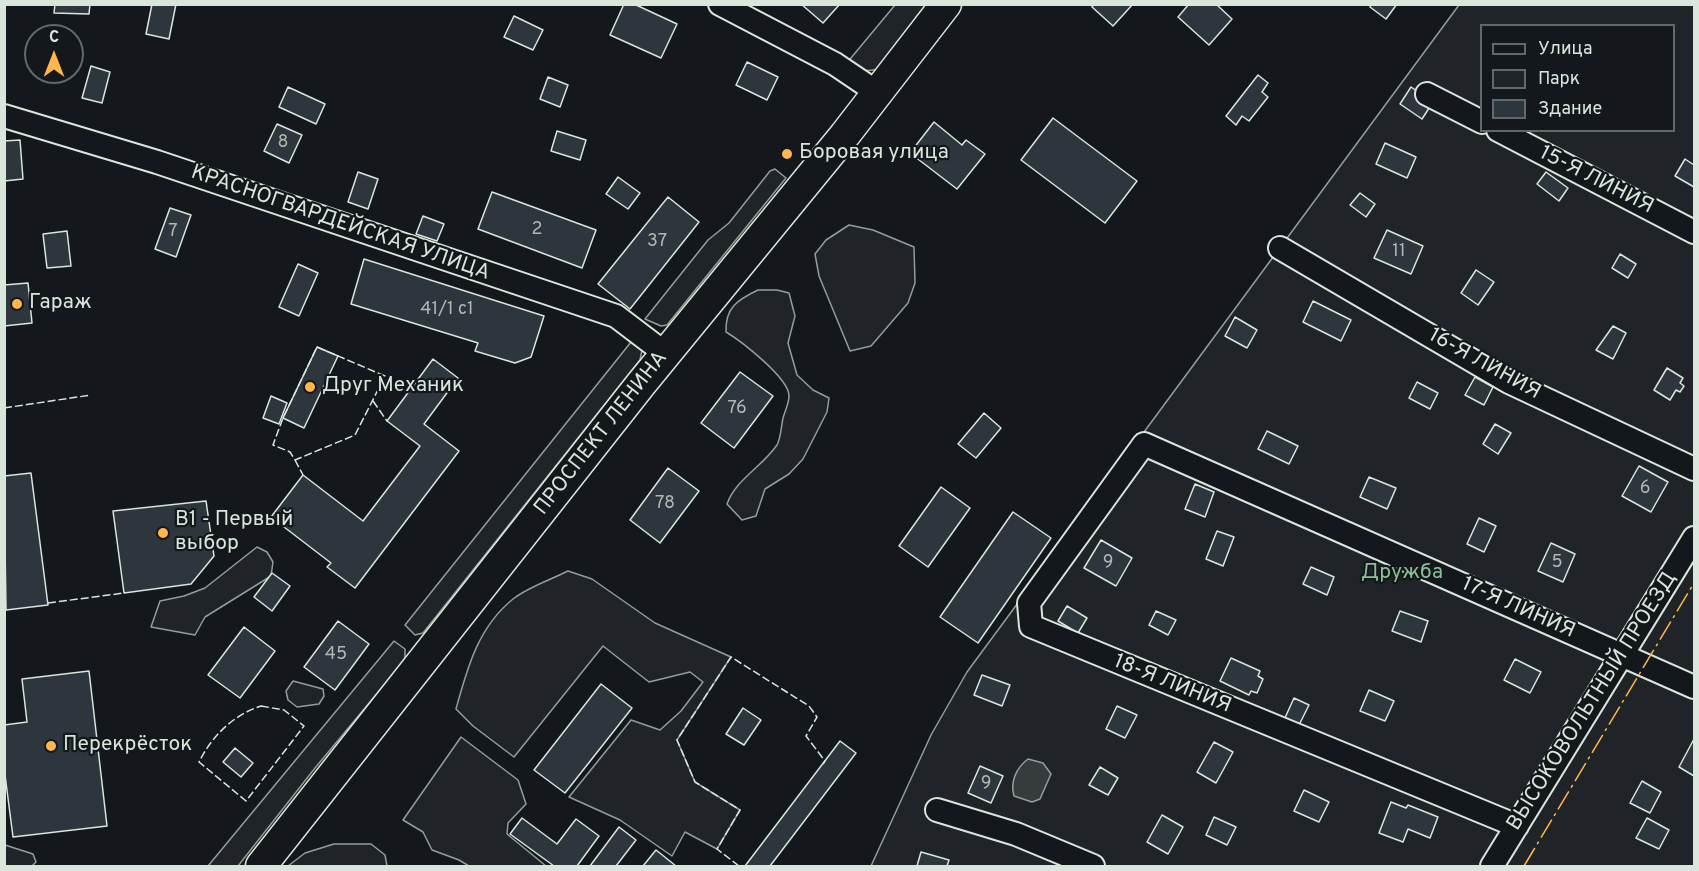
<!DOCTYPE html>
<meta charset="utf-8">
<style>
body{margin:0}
#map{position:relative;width:1699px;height:871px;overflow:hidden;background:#14181c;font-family:Overpass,sans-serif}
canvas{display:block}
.frame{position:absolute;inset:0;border:6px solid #d8e6dc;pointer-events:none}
.legend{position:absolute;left:1480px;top:24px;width:195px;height:108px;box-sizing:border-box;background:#14181c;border:2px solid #626a69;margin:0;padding:8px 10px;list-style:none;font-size:18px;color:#d8e6dc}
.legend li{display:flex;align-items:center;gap:12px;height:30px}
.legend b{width:30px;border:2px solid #626a69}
.north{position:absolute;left:24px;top:24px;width:60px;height:60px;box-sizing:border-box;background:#14181c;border:2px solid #626a69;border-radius:50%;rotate:0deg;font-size:16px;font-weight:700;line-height:24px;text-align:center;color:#d8e6dc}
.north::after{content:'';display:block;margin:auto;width:21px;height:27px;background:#ffb74d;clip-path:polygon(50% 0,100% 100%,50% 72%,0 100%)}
</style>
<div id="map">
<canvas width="1699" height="871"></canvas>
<div class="frame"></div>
<ul class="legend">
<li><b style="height:8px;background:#14181c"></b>Улица</li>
<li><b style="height:16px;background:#202428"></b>Парк</li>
<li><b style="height:16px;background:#2c363c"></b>Здание</li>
</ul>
<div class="north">С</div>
</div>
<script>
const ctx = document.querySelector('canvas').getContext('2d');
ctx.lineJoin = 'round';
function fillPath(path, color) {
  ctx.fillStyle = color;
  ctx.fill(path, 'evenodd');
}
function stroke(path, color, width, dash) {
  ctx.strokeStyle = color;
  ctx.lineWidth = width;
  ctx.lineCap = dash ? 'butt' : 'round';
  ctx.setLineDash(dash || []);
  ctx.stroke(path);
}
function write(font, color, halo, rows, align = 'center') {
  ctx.font = font + ' Overpass,sans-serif';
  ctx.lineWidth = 4.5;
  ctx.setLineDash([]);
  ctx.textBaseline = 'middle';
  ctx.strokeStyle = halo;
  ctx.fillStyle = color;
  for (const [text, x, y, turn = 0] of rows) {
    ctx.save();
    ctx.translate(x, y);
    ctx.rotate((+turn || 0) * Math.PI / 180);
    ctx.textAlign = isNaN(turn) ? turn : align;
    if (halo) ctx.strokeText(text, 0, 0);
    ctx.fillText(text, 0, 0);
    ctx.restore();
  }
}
const green = new Path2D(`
 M895,5H931L884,67C869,73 860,71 846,64Z
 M1459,5H1694V866H871L931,735L967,672ZM1482,26H1674V130H1482Z
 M775,169L786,178L667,325L661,326L645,319L708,240L729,223L770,171Z
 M849,225L873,230L914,247L915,283L908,303L871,346L850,351L819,276L815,254L826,240Z
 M758,290H777L789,293L795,316L788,343L797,375L813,390L829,398L827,412L803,459L789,474L765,489L756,516L742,520L727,504C736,479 762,467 777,445C781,438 781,427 783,418C785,411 789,403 789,396C789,378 741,341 726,332C725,308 737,300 758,290Z
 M635,337L642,350L640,360L423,633L415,635L405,625Z
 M257,547L267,552L273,562L271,576L205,617L195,635L151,627L160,601L184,596L205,588Z
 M568,571L592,579L655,623L731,657L677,740L695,782L740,810L717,849L685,832L672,856L620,820L569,797L631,720L660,730L681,711L703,682L690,672L649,682L603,646L514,757L473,726L456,709C467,669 478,627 513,599C528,587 550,580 568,571Z
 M394,641L405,649V660L315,768L238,866H208Z
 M293,681L323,689L324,696L319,704L297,707L288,700L286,691Z
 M461,737L518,780L526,804L508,823L507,834L546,866H469L459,860L432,850L423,832L403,820Z
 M334,844H371L385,855L387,866H288L305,853Z
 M5,845L33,854L36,862L32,866H5Z`);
fillPath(green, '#202428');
stroke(green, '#939e99', 1.5);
const water = new Path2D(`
 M1028,759L1043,763L1051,774L1040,799L1032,802L1014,796C1010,782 1016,768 1028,759Z`);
fillPath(water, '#363b3e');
stroke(water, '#939e99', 1.5);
const building = new Path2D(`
 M55,4H90L89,14L54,13Z
 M152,4H176L169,39L146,34Z
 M624,4H634L677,24L661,58L610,35Z
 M801,4H840L823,23Z
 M1094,4H1133L1113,26L1092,7Z
 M1189,4H1216L1232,19L1209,45L1178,17Z
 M1371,4H1397L1386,19L1370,7Z
 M514,16L543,30L533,50L504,37Z
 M747,62L778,77L767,100L736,85Z
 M91,66L110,72L102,103L82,98Z
 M1258,75L1268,83L1262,92L1268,97L1249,121L1242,116L1236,125L1226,116Z
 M548,77L568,85L560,107L540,99Z
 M288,87L325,104L316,124L279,107Z
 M1411,87L1433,102L1422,119L1400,104Z
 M1053,118L1137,181L1105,223L1021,160Z
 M934,122L962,145L966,140L985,154L957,189L910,153Z
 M277,124L302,135L289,163L264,151Z
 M557,131L586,140L580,160L551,151Z
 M20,140L23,179L4,181V141Z
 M1385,143L1416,157L1407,178L1376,164Z
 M1685,159L1694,165V187L1675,176Z
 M358,172L378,179L368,209L348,202Z
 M1546,172L1568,188L1559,201L1537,184Z
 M618,177L640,193L628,209L606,194Z
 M492,192L596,230L582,268L478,229Z
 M1360,193L1375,204L1366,217L1350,205Z
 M668,197L699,222L630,309L598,284Z
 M170,208L191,215L176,257L155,249Z
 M423,216L444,224L437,241L416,234Z
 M1387,230L1423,246L1411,274L1374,258Z
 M67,231L71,266L47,268L43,234Z
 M1620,254L1636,264L1628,278L1612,268Z
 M364,259L544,316L531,357L515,363L475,351L478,343L351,304Z
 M298,264L318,273L299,316L279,307Z
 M1476,270L1494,282L1478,305L1461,293Z
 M28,283L32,323L4,326V285Z
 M1313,301L1351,320L1341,341L1303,322Z
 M1235,317L1257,330L1247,348L1225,336Z
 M1613,326L1626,333L1613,359L1596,350Z
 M317,347L338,356L304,428L283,418Z
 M433,359L458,378L424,424L459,451L355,588L327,567L331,563L271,517L303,475L363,521L420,446L387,421Z
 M1667,368L1683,378L1680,383L1684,386L1680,392L1676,390L1670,400L1654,390Z
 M740,372L773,396L734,448L701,423Z
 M1475,377L1493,387L1484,405L1465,395Z
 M1417,382L1438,393L1430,409L1409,398Z
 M271,396L287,403L279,424L263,418Z
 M984,413L1001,428L976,458L958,444Z
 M1495,424L1511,433L1498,454L1483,444Z
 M1267,431L1298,446L1289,464L1258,449Z
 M1639,466L1668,482L1651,512L1622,496Z
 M668,468L699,491L660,543L630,520Z
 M31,473L48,605L6,610L4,476Z
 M1369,477L1396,488L1387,509L1360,497Z
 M1195,484L1214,492L1205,517L1185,509Z
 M941,487L970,508L928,567L899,546Z
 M206,501L214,556L191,584L124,593L113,511Z
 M1013,512L1051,538L978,643L940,617Z
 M1479,518L1496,526L1484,552L1467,544Z
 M1217,531L1234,537L1223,566L1206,559Z
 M1101,540L1132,558L1116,586L1084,568Z
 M1551,543L1575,554L1563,582L1538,571Z
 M1311,567L1334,577L1327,595L1303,584Z
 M272,573L290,586L272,611L254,597Z
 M1067,606L1087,618L1078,633L1058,621Z
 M1156,611L1176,620L1168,635L1149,625Z
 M1400,611L1428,621L1421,642L1392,631Z
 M338,621L369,644L335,690L304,667Z
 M244,627L275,651L240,698L208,675Z
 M1231,658L1260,671L1258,676L1263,679L1257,693L1251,691L1249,695L1220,681Z
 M1515,659L1541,672L1530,693L1504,680Z
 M89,671L107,826L13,837L4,767V725L27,722L22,679Z
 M982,675L1010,685L1002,706L974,695Z
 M601,684L632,708L565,793L534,770Z
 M1369,690L1394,701L1385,721L1360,711Z
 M1294,698L1309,705L1298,727L1284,720Z
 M1117,706L1137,715L1125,738L1106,729Z
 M743,708L761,720L744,745L726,734Z
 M1694,739V776L1679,767Z
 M840,741L856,753L770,866H745Z
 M1214,742L1233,752L1216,783L1197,772Z
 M235,748L253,763L241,777L223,762Z
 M980,766L1003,776L991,803L968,793Z
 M1100,767L1118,778L1108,795L1089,785Z
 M1642,781L1661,792L1650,813L1630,803Z
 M1304,790L1329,802L1319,822L1294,811Z
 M1391,802L1406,808L1408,805L1438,817L1430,838L1408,829L1403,842L1379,833Z
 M1162,815L1183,827L1168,854L1147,842Z
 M1214,817L1236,827L1227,845L1206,835Z
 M522,818L557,844L576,819L599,836L577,866H554L510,834Z
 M1647,818L1669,830L1659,849L1636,838Z
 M619,827L636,840L616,866H590Z
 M656,850L676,866H643Z
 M921,852L949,860L947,866H917Z`);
fillPath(building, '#2c363c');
stroke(building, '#d8e6dc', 1.5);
const minor = new Path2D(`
 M720,4L835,64L878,93
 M1427,94L1482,122
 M4,116L157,162L616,316L666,354
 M1498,130L1694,232
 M1280,248L1509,382L1694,469
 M937,810L1016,834L1093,866
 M1517,826L1031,626L1029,603L1144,444L1694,687
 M1492,866L1694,538`);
const major = new Path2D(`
 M261,866L641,384L844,136L946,4`);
stroke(minor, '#d8e6dc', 26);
stroke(major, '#d8e6dc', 33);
stroke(minor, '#14181c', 22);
stroke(major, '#14181c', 30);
stroke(new Path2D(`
 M317,347L385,376L355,435L295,460L290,452L273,445L283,418Z
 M373,401L387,421
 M4,408L91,395
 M295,460L303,475
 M48,603L124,593
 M261,706L284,710L304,726L246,801L199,762C212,736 233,715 261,706Z
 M739,866L717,849L740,810L695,782L677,740L731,657L809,706L817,717L806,736L825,761L823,764`), '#d8e6dc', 1.5, [8, 3]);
stroke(new Path2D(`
 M1524,866L1694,583`), '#ffb74d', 1.5, [21, 4.5, 3, 4.5]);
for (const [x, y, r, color] of [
 [787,154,6,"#ffb74d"],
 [17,304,6,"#ffb74d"],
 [310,387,6,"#ffb74d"],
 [163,533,6,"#ffb74d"],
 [51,746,6,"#ffb74d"]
]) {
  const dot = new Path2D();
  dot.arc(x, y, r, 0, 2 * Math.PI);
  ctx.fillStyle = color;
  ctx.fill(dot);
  stroke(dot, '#14181c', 2);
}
write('18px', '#adbab4', null, [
 ["8",283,143],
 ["2",537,230],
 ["7",173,232],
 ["37",657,242],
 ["11",1399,252],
 ["41/1 с1",447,310],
 ["76",737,409],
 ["6",1645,489],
 ["78",665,504],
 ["9",1108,563],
 ["5",1557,563],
 ["45",336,655],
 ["9",986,784]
]);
write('21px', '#d8e6dc', '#14181c', [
 ["Боровая улица",799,154],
 ["Гараж",29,304],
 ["Друг Механик",322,387],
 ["В1 - Первый",175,521],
 ["выбор",175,545],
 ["Перекрёсток",63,746]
], 'left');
write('21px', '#d8e6dc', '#14181c', [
 ["15-Я ЛИНИЯ",1596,181,27],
 ["КРАСНОГВАРДЕЙСКАЯ УЛИЦА",340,224,19],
 ["16-Я ЛИНИЯ",1484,365,29],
 ["ПРОСПЕКТ ЛЕНИНА",602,434,-52],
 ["17-Я ЛИНИЯ",1518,609,24],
 ["18-Я ЛИНИЯ",1172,685,22],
 ["ВЫСОКОВОЛЬТНЫЙ ПРОЕЗД",1593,702,-58]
]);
write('21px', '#8ac095', '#14181c', [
 ["Дружба",1402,574]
]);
</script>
